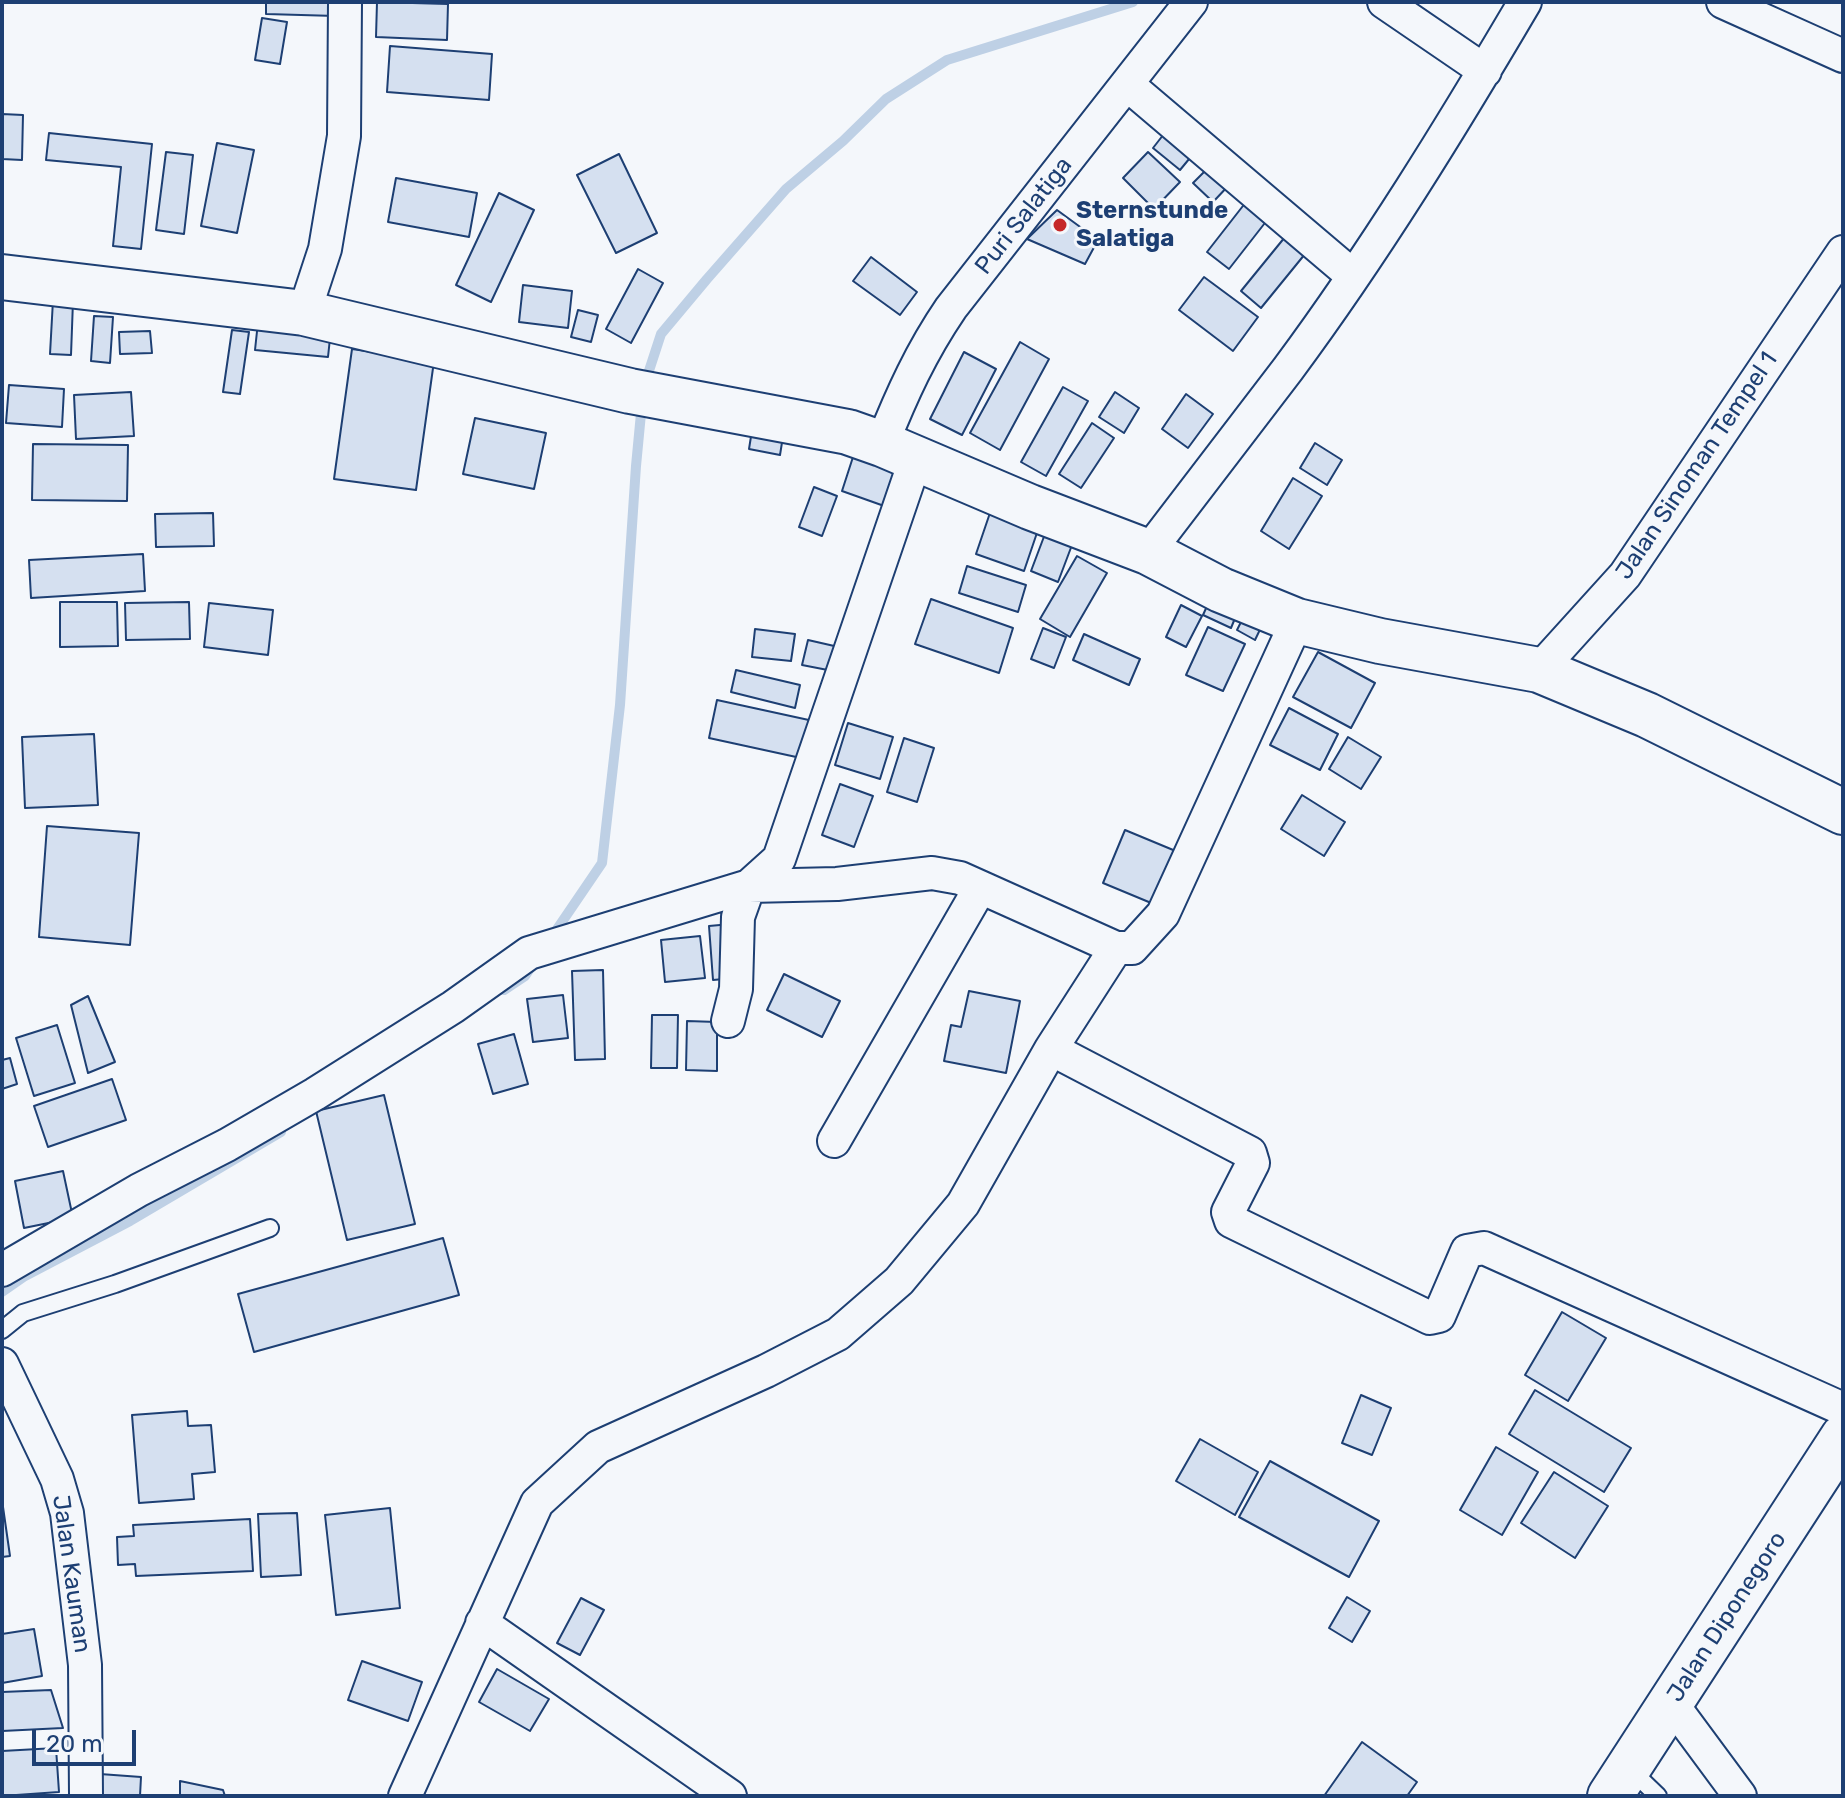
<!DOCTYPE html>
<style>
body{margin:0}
#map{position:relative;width:1845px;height:1798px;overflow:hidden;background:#f4f7fb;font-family:Rubik,sans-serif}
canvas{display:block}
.frame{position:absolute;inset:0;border:4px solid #1d3f73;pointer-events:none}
.scale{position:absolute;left:32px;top:1730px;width:104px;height:36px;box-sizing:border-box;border:4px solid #1d3f73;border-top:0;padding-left:10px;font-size:24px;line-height:28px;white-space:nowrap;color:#1d3f73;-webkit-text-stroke:6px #f4f7fb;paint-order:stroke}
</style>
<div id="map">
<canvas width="1845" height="1798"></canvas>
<div class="frame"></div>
<div class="scale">20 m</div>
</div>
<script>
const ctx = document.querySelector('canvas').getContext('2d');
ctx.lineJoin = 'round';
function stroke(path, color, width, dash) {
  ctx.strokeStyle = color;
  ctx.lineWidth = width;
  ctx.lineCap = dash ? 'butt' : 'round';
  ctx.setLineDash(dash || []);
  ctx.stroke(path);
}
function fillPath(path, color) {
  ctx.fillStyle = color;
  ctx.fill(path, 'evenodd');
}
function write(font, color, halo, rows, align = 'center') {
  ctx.font = font + ' Rubik,sans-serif';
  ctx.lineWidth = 6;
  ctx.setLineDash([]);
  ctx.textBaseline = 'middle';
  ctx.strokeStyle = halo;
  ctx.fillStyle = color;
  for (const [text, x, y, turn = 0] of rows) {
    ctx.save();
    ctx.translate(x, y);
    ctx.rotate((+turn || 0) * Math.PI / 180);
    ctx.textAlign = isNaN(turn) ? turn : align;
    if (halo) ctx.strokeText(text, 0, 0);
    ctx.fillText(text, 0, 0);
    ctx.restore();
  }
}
stroke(new Path2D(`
 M645,383L661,334L707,279L786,189L843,141L886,99L947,60L1133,2
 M551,938L602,863L620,705L636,466L642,403
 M504,990L525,976L533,964
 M2,1292L25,1276L130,1221L281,1132`), '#bed0e5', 10);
const building = new Path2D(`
 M266,2H337L336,16L266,14Z
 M377,2L448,4L447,40L376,37Z
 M262,18L287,22L280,64L255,60Z
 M390,46L492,54L489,100L387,92Z
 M2,114L23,115L22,160L2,159Z
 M1167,130L1194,153L1180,170L1153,148Z
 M49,133L152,144L141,249L113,246L121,167L46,160Z
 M217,143L254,150L237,233L201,226Z
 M166,152L193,155L184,234L156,230Z
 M1148,152L1180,182L1154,209L1123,178Z
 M619,154L657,233L616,253L577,175Z
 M1211,165L1230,184L1213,202L1193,183Z
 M396,178L477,193L469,237L388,222Z
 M499,193L534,210L491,302L456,285Z
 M1246,202L1268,219L1229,269L1207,252Z
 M1057,210L1098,240L1085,264L1027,239Z
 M1285,237L1305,254L1261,308L1241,291Z
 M871,257L917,292L900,315L853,281Z
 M638,269L663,283L631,343L606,329Z
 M1204,277L1258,317L1233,351L1179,310Z
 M523,285L572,291L568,328L519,322Z
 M53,300L73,301L71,355L50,354Z
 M578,310L598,315L591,342L571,337Z
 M94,316L113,317L110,363L91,361Z
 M258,322L331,329L328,357L255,350Z
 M232,330L249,332L240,394L223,392Z
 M150,331L152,353L120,354L119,332Z
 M1020,342L1049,359L1000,450L970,433Z
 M352,349L434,361L416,490L334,479Z
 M964,352L996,369L962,435L930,419Z
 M9,385L64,389L62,427L6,423Z
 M1063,387L1088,401L1046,476L1021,462Z
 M131,392L134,436L76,439L74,395Z
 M1115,392L1139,408L1124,433L1099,417Z
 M1186,394L1213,414L1188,448L1162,429Z
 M475,418L546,433L534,489L463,474Z
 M1092,423L1114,438L1081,488L1059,474Z
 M753,424L784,430L780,455L749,449Z
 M1315,443L1342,460L1327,485L1300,468Z
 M33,444L128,445L127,501L32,500Z
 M853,457L900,473L887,507L842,491Z
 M1293,478L1322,496L1289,549L1261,531Z
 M814,487L837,496L822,536L799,527Z
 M992,507L1040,524L1024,571L976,554Z
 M213,513L214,546L156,547L155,514Z
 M1048,526L1075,537L1058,582L1031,571Z
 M143,554L145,591L31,598L29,560Z
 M1077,556L1107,573L1070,637L1040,619Z
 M967,566L1026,585L1018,612L959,593Z
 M1212,595L1240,606L1231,628L1203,615Z
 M931,599L1013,628L999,673L915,644Z
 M60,602H117L118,646L60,647Z
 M189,602L190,639L126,640L125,603Z
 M209,603L273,610L268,655L204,647Z
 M1181,605L1202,616L1186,647L1166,637Z
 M1248,608L1266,617L1255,640L1237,630Z
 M1208,627L1245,644L1223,691L1186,675Z
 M1043,628L1066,637L1054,668L1031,659Z
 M755,629L795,634L791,661L752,657Z
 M1084,634L1140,659L1129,685L1073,660Z
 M808,640L843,648L838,672L802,665Z
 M1318,652L1375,683L1351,728L1293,697Z
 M736,670L800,685L795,708L731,692Z
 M717,700L818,722L810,760L709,738Z
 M1289,708L1338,734L1320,770L1270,745Z
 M848,723L893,737L880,779L835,765Z
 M94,734L98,805L25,808L22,737Z
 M1348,737L1381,757L1361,789L1329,769Z
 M904,738L934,748L917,802L887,792Z
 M840,784L873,796L854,847L822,835Z
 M1302,795L1345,822L1324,856L1281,829Z
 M47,826L139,833L130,945L39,937Z
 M1125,830L1178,852L1156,905L1103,883Z
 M731,924L735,978L713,980L709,926Z
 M700,936L705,978L665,982L661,940Z
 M603,970L605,1059L575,1060L572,971Z
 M784,974L840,1001L822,1037L767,1010Z
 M969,991L1020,1001L1006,1073L944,1061L951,1025L961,1027Z
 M563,995L568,1038L533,1042L527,999Z
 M88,996L115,1062L88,1073L71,1005Z
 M652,1015H678L677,1068H651Z
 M687,1021L717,1022V1071L686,1070Z
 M57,1025L75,1083L34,1096L16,1038Z
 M514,1034L528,1084L493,1094L478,1044Z
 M10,1058L17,1084L2,1089V1060Z
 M112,1079L126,1120L48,1147L34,1106Z
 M384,1095L415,1224L347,1240L316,1111Z
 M63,1171L73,1218L24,1228L15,1181Z
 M443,1238L459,1295L254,1352L238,1294Z
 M1562,1312L1606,1338L1568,1401L1525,1375Z
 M1535,1390L1631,1448L1604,1492L1509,1434Z
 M1361,1395L1391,1408L1372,1455L1342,1443Z
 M187,1411L188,1426L211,1425L215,1472L192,1474L194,1499L139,1503L132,1415Z
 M1200,1439L1258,1472L1235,1515L1176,1481Z
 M1496,1447L1538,1472L1502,1535L1460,1510Z
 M1270,1461L1379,1521L1349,1577L1239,1517Z
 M1554,1472L1608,1506L1575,1558L1521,1523Z
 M2,1500L10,1556L2,1557Z
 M390,1508L400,1608L336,1615L325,1515Z
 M297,1513L301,1575L261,1577L258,1514Z
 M250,1519L253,1571L136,1576L135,1564L118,1565L117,1537L134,1536L133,1525Z
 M1347,1597L1370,1611L1352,1642L1329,1628Z
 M581,1598L604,1610L580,1655L557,1643Z
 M34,1629L42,1676L2,1683V1634Z
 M362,1661L422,1682L408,1721L348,1700Z
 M497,1669L549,1699L530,1731L479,1702Z
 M51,1690L63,1728L2,1731V1692Z
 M1362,1742L1417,1782L1407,1796H1324Z
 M56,1748L59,1792L2,1796V1751Z
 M100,1774L141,1777L140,1796H99Z
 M180,1781L223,1790L225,1796H180Z`);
fillPath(building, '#d5e0f0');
stroke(building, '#1d3f73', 2);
const lane = new Path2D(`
 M2,1330L23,1313L115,1284L270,1228
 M1630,1769L1658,1796`);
const street = new Path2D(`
 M1384,2L1485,71
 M1723,2L1843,56
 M1128,85L1353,276
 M304,313L325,249L344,136L345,2
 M882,444C902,394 921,352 951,308L1191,2
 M1148,552C1195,491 1242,430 1288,369C1374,253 1452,126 1525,2
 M1539,670L1625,575L1843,252
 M728,1021L736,989L738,917L749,886L779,859L916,458
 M1051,1049L1250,1153L1253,1163L1228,1212L1231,1221L1430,1318L1439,1316L1467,1251L1484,1248L1843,1409
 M834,1141L980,888
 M2,1270L139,1190L227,1145L315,1094L453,1007L529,953L749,886L837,884L932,873L960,878L1116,948H1132L1163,914L1297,621
 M2,1364L57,1479L67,1513L85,1665L86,1796
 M482,1623L730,1796
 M1672,1704L1740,1796
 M405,1796L537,1503L598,1447L766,1371L838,1334L899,1281L963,1204L1051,1049L1116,948`);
const secondary = new Path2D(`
 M2,277L304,313L630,391L848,432L882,444L1030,507L1148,552L1221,590L1297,621L1380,641L1539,670L1647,715L1843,812`);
const primary = new Path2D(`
 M1610,1796L1843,1437`);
stroke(lane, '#1d3f73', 20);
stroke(street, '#1d3f73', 36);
stroke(secondary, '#1d3f73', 48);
stroke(primary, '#1d3f73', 48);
stroke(lane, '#f4f7fb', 16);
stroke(street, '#f4f7fb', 32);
stroke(secondary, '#f4f7fb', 44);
stroke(primary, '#f4f7fb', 44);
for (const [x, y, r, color] of [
 [1060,225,8,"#c62828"]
]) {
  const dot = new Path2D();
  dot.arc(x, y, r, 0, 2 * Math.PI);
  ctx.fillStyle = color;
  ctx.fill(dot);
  stroke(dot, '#f4f7fb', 3);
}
write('bold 24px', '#1d3f73', '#f4f7fb', [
 ["Sternstunde",1076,211],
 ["Salatiga",1076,239]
], 'left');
write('24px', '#1d3f73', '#f4f7fb', [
 ["Puri Salatiga",1024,216,-52],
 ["Jalan Sinoman Tempel 1",1697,466,-56],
 ["Jalan Kauman",71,1574,82],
 ["Jalan Diponegoro",1727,1617,-57]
]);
</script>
